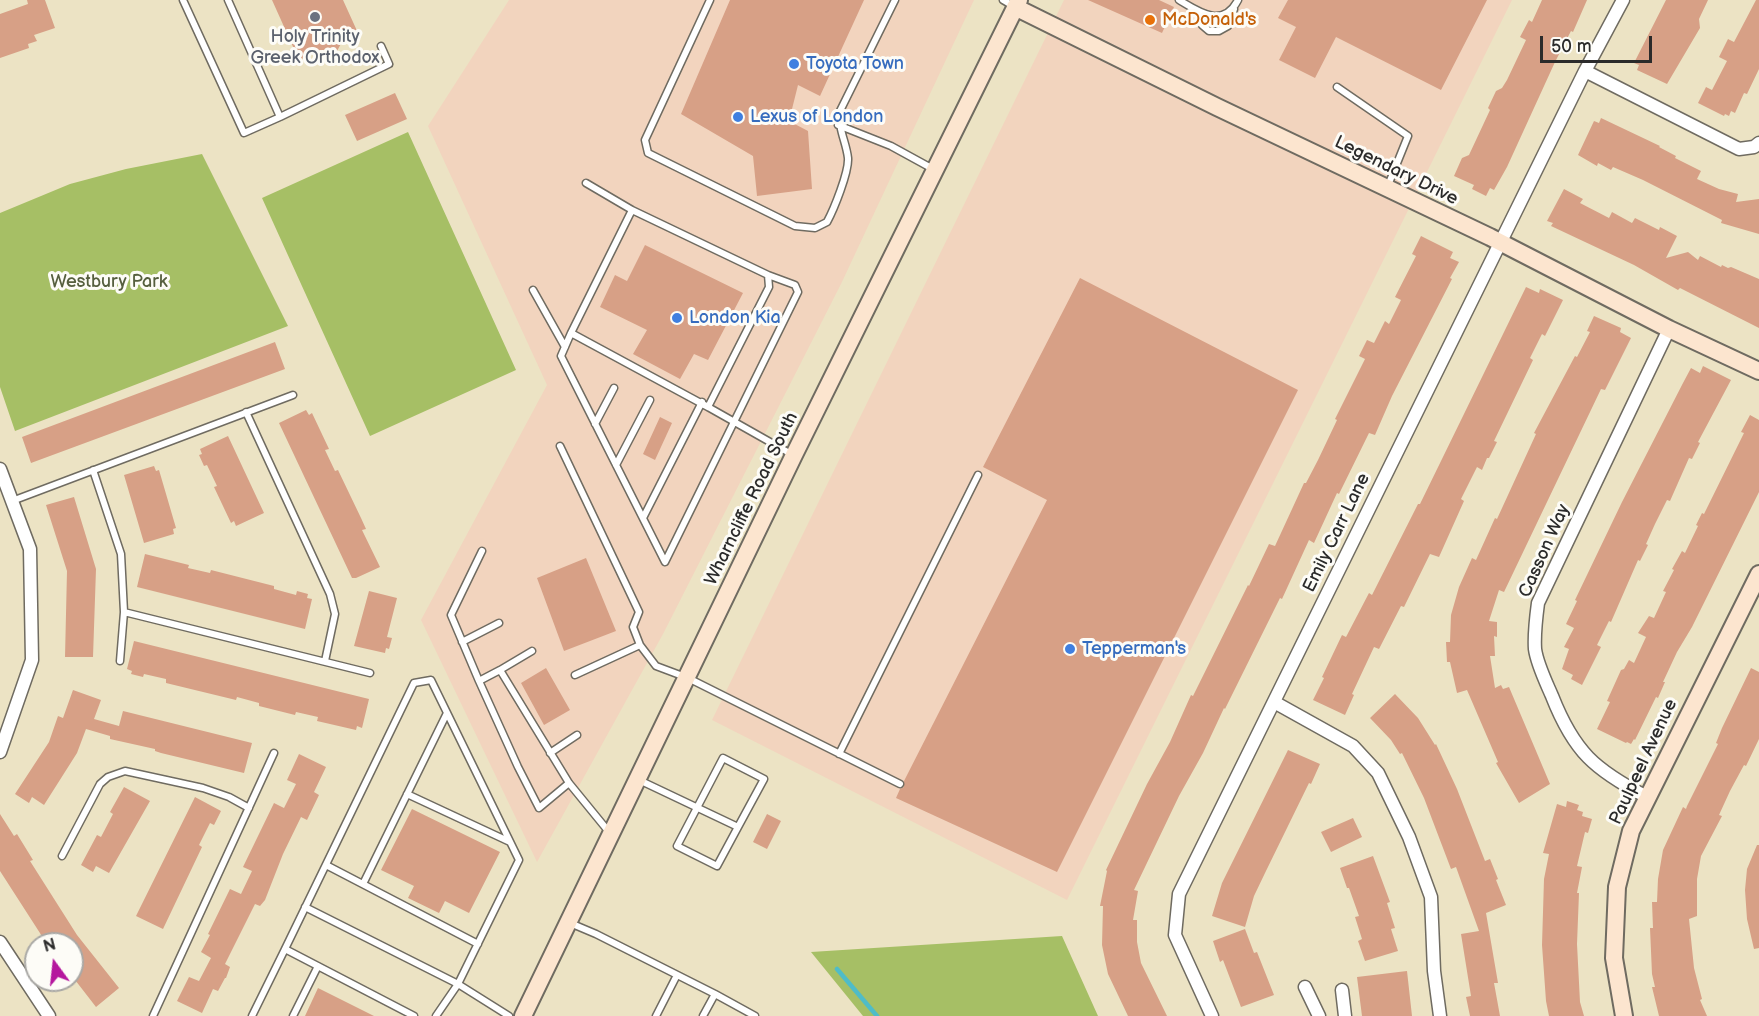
<!DOCTYPE html>
<style>
body{margin:0}
#map{position:relative;width:1759px;height:1016px;overflow:hidden;background:#ece3c4;font-family:"Balsamiq Sans",sans-serif}
canvas{display:block}
.north{position:absolute;left:24px;top:932px;width:60px;height:60px;box-sizing:border-box;background:#fdfcf7;border:2px solid #a9a8a5;border-radius:50%;rotate:345deg;font-size:16px;font-weight:700;line-height:24px;text-align:center;color:#2b2b2b}
.north::after{content:'';display:block;margin:auto;width:21px;height:27px;background:#b5179e;clip-path:polygon(50% 0,100% 100%,50% 72%,0 100%)}
.scale{position:absolute;left:1540px;top:36px;width:112px;height:27px;box-sizing:border-box;border:3px solid #2b2b2b;border-top:0;padding-left:8px;font-size:18px;line-height:21px;white-space:nowrap;color:#2b2b2b;-webkit-text-stroke:4px #fdfcf7;paint-order:stroke}
</style>
<div id="map">
<canvas width="1759" height="1016"></canvas>
<div class="north">N</div>
<div class="scale">50 m</div>
</div>
<script>
const ctx = document.querySelector('canvas').getContext('2d');
ctx.lineJoin = 'round';
function fillPath(path, color) {
  ctx.fillStyle = color;
  ctx.fill(path, 'evenodd');
}
function stroke(path, color, width, dash) {
  ctx.strokeStyle = color;
  ctx.lineWidth = width;
  ctx.lineCap = dash ? 'butt' : 'round';
  ctx.setLineDash(dash || []);
  ctx.stroke(path);
}
function write(font, color, halo, rows, align = 'center') {
  ctx.font = font + ' "Balsamiq Sans",sans-serif';
  ctx.lineWidth = 6;
  ctx.setLineDash([]);
  ctx.textBaseline = 'middle';
  ctx.strokeStyle = halo;
  ctx.fillStyle = color;
  for (const [text, x, y, turn = 0] of rows) {
    ctx.save();
    ctx.translate(x, y);
    ctx.rotate((+turn || 0) * Math.PI / 180);
    ctx.textAlign = isNaN(turn) ? turn : align;
    if (halo) ctx.strokeText(text, 0, 0);
    ctx.fillText(text, 0, 0);
    ctx.restore();
  }
}
fillPath(new Path2D(`
 M509,0H974L841,284L663,634L537,862L421,620L547,385L428,126Z
 M1064,0H1512L1067,900L712,720Z`), '#f2d4be');
fillPath(new Path2D(`
 M408,132L516,370L370,436L262,198Z
 M202,154L288,326L15,431L0,387V213L70,184L126,169Z
 M1062,936L1098,1016H863L811,952Z`), '#a6bf65');
stroke(new Path2D(`
 M837,969L877,1016`), '#4fbcc7', 4.5);
fillPath(new Path2D(`
 M27,0H45L55,28L34,35L37,41L28,44L29,48L0,58V14L28,4Z
 M272,0H343L358,33L343,40L337,51L324,54L320,51L299,60Z
 M730,0H864L820,96L798,85L789,121L808,131L812,189L757,196L753,156L681,114Z
 M1088,0H1159L1174,7L1162,33Z
 M1288,0H1487L1441,90L1336,37L1315,78L1279,60L1296,27L1278,18Z
 M1542,0H1587L1573,32L1571,31L1555,62L1507,167L1494,190L1490,188L1486,196L1472,189L1474,185L1454,176L1462,158L1469,155L1490,110L1488,108L1496,91L1502,88L1507,80L1526,40L1520,37L1529,20L1532,22Z
 M1666,0H1708L1699,19L1700,28L1667,84L1637,70L1639,65L1634,63Z
 M1756,0H1759V69L1747,94L1744,93L1735,113L1731,111L1729,116L1725,114L1724,116L1698,103L1706,87L1712,90L1727,61L1719,57L1728,39L1734,42Z
 M395,93L407,119L357,141L345,115Z
 M1601,118L1660,146L1659,147L1676,156L1675,158L1701,171L1697,179L1719,189L1738,194L1736,202L1759,199V234L1721,223L1722,220L1643,180L1613,167L1611,170L1598,163L1597,166L1578,155L1594,121L1599,123Z
 M1564,189L1583,199L1580,203L1609,218L1612,212L1632,223L1635,218L1659,230L1660,227L1677,236L1666,258L1688,252L1698,260L1700,256L1721,267L1722,265L1728,268L1731,267L1759,279V328L1680,288L1678,290L1634,265L1551,226L1553,223L1547,221Z
 M1421,236L1453,252L1450,258L1459,262L1450,278L1452,279L1392,396L1375,435L1369,433L1339,494L1337,493L1314,543L1309,540L1282,599L1280,598L1225,709L1224,708L1203,753L1179,796L1134,890L1138,891L1133,920H1137V942L1141,963L1167,1016H1128L1108,974L1102,945L1103,906H1100L1107,871L1106,870L1147,784L1170,742L1191,695L1193,696L1248,585L1249,586L1269,544L1275,546L1304,483H1306L1318,460L1337,420L1335,419L1365,359L1359,356L1367,340L1374,343L1385,321L1389,324L1401,300L1395,297L1416,256L1412,254Z
 M645,245L743,293L708,360L694,354L680,379L633,354L647,330L600,307L615,275L627,281Z
 M1080,278L1298,390L1057,872L896,798L900,789L904,787V781L1047,500L983,467Z
 M1526,287L1539,293L1540,289L1563,300L1545,336L1542,334L1530,358L1533,360L1494,441L1497,442L1489,458H1487L1482,470L1477,467L1461,499L1464,501L1439,557L1430,554L1404,607L1401,606L1379,649L1374,647L1352,694L1354,695L1345,715L1313,700L1324,678L1322,677L1342,635L1346,637L1369,593L1372,595L1418,504H1420Z
 M1594,316L1621,328L1620,332L1631,338L1605,390L1601,389L1504,592L1499,590L1489,621L1497,622V637L1494,636L1495,656H1490L1495,688L1501,685L1503,689L1509,687L1550,784L1519,803L1496,763L1498,762L1467,690L1457,693L1450,662H1447L1446,642H1450L1451,615L1459,587L1472,558L1476,560L1495,518L1497,519L1536,434L1534,433L1575,356L1577,357L1590,332L1587,331Z
 M275,342L285,369L31,463L22,437Z
 M1703,366L1731,380L1698,442L1700,443L1692,459L1689,458L1670,501L1667,500L1655,524L1646,544L1648,545L1640,561L1638,560L1611,622L1609,621L1597,645L1601,647L1582,685L1571,679L1573,675L1562,669L1569,649L1564,647L1574,628L1566,624L1577,601L1575,600L1622,502L1683,383L1691,368L1700,373Z
 M306,410L309,415L312,413L329,449L325,450L335,471L338,470L361,518L366,529L362,530L380,567L356,578H352L279,423Z
 M1750,415L1759,420V492L1692,627L1677,652L1663,682H1665L1658,698L1656,697L1635,740L1634,739L1631,744L1627,742L1626,743L1597,729L1610,702L1607,701L1621,670L1624,669L1629,660L1634,663L1646,637L1638,633L1649,616L1654,618L1666,592L1663,591L1674,570L1672,569L1682,551L1685,553L1698,526L1696,525L1702,513L1704,514L1744,433L1741,432Z
 M660,417L672,423L655,460L643,454Z
 M228,436L264,513L236,526L234,521L231,523L214,487L217,486L207,465L204,466L199,455L202,454L200,449Z
 M154,466L156,471L159,470L176,528L173,529L174,534L144,543L124,475Z
 M74,497L96,569L93,657H65L67,571L46,505Z
 M145,554L189,565L188,568L210,573L211,570L274,586V589L296,595L297,591L308,594L307,598L312,599L305,629L137,587Z
 M586,558L616,631L564,651L537,578Z
 M369,591L397,598L387,637L392,638L389,649L386,648L385,653L354,646Z
 M134,641L369,699L362,728L357,726L356,730L317,721L318,717L296,712L295,715L259,706V703L237,697L236,700L166,683V679L144,674L143,677L131,674L132,671L127,669Z
 M546,668L570,710L544,725L521,683Z
 M1751,668L1759,672V739L1746,766L1744,765L1730,791L1719,815L1722,816L1701,856L1697,879V916L1689,919L1694,968L1702,999L1700,1000L1707,1016H1659L1652,987H1655L1652,974L1650,928H1653L1652,902H1657L1658,879L1663,850L1683,807L1686,809L1687,806L1718,744L1716,743L1722,728Z
 M73,690L101,700L94,719L119,726L123,711L252,743L244,773L161,753L155,751V749L110,739V736L86,729L77,753L44,805L32,797L29,803L15,794L49,742L58,716L63,718Z
 M1395,694L1418,718L1435,745L1436,744L1457,789L1485,861L1490,859L1498,879L1496,880L1506,905L1486,913L1498,983H1494L1500,1016H1470L1466,997L1471,996L1461,934L1479,931L1456,867L1451,869L1424,798L1402,753L1400,754L1391,740L1370,718Z
 M1288,750L1320,764L1311,784L1309,783L1265,873L1254,896L1245,927L1212,916L1222,883Z
 M299,754L326,767L314,792L319,795L307,820L301,817L283,854L265,900L260,906L255,904L225,964L230,967L226,978H225L218,991L213,989L202,1013L177,1001L189,977L199,981L211,958L201,952L210,935L208,934L230,889L241,894L252,871L243,867L274,803L284,808L296,784L287,780Z
 M124,787L150,801L109,873L96,866L93,872L81,865L97,835L101,837L113,814L110,812Z
 M195,797L221,811L214,825L210,823L199,845L202,847L163,929L136,916Z
 M1567,801L1579,805L1577,810L1583,812L1582,816L1592,819L1588,833L1585,832L1577,866L1582,867L1577,893H1579L1577,944L1580,1002L1584,1016H1549L1546,1001L1542,945L1544,879L1549,854L1543,853L1557,804L1566,807Z
 M412,809L500,852L469,913L445,901L439,913L408,898L414,886L381,870Z
 M0,814L14,836L17,834L33,860L30,861L77,935L119,988L96,1007L72,976V944H47L0,871Z
 M767,814L781,821L767,849L753,842Z
 M1353,818L1362,837L1331,852L1321,832Z
 M1757,845H1759V948L1754,949L1747,919L1745,890L1747,869Z
 M1373,856L1390,902L1387,903L1395,928L1391,929L1398,951L1365,961L1358,941L1362,939L1355,917L1359,916L1349,888H1347L1340,868Z
 M1245,929L1254,953L1257,952L1274,995L1241,1007L1223,960L1220,962L1213,941Z
 M1407,971L1412,1016H1362L1357,977Z
 M318,988L374,1016H305Z`), '#d7a086');
const lane = new Path2D(`
 M183,0L244,133L280,117L228,0
 M710,0L645,140L648,153L795,226L815,228L827,222C834,209 849,172 848,158C846,141 838,130 840,111L895,0
 M1003,0L1015,7
 M1179,0C1199,12 1223,29 1238,0
 M1198,12L1202,25L1209,31H1219L1228,26L1234,9
 M1337,87L1408,136L1387,188
 M280,117L389,64L381,46
 M838,125L891,146L933,169
 M586,183L632,210
 M533,290L565,347
 M571,333L561,356L665,562L798,292L795,285L768,275
 M708,407L571,333L632,210L768,275L769,287L708,407L793,455
 M246,412L330,594L335,614L325,661
 M595,424L614,388
 M560,446L639,612L633,627L640,645L656,666L688,678L900,784
 M616,465L650,400
 M93,470L121,554L124,612L120,661
 M12,501L293,395
 M643,518L702,402
 M124,612L370,673
 M462,642L499,623
 M500,670L532,651
 M575,675L640,645
 M479,681L451,615L482,551
 M550,753L577,735
 M839,754L978,475
 M639,780L738,827L764,779L723,758L677,846L717,866L738,827
 M569,783L539,808L518,767L479,681L500,670L569,783L609,832
 M407,794L510,842
 M62,856L100,784L108,777L125,771L203,788L229,797L249,808
 M326,865L478,944
 M363,884L447,713
 M570,923L596,934L715,994L703,1016
 M285,949L414,683L431,680L519,860L458,984L305,907
 M715,994L755,1016
 M153,1016L274,753
 M252,1016L285,949L414,1016
 M293,1016L318,966
 M436,1016L458,984L509,1016
 M656,1016L677,975`);
const street = new Path2D(`
 M1585,71L1739,149L1754,147L1759,143
 M0,469L30,549L32,660L0,752
 M1274,702L1353,746L1378,773L1409,837L1431,897L1434,971L1440,1016
 M1647,797C1595,770 1574,752 1552,696C1546,682 1537,664 1535,649C1534,634 1536,618 1538,603L1669,329
 M0,942L49,1016
 M1305,987L1319,1016
 M1342,990L1345,1016
 M1212,1016L1175,935L1179,894L1585,71L1623,0`);
const secondary = new Path2D(`
 M1015,7L1217,107L1490,237L1669,329L1759,371
 M523,1016L794,455L1019,0
 M1624,1016L1614,958L1617,887L1631,831L1759,574`);
stroke(lane, '#6f6b61', 9);
stroke(street, '#6f6b61', 15);
stroke(secondary, '#6f6b61', 20);
stroke(lane, '#fff', 6);
stroke(street, '#fff', 12);
stroke(secondary, '#fce5cf', 16);
for (const [x, y, r, color] of [
 [315,17,6,"#6b7280"],
 [1150,20,6,"#e8710a"],
 [794,64,6,"#3f7fe0"],
 [738,117,6,"#3f7fe0"],
 [677,318,6,"#3f7fe0"],
 [1070,649,6,"#3f7fe0"]
]) {
  const dot = new Path2D();
  dot.arc(x, y, r, 0, 2 * Math.PI);
  ctx.fillStyle = color;
  ctx.fill(dot);
  stroke(dot, '#fdfcf7', 2);
}
write('18px', '#c56008', '#fdfcf7', [
 ["McDonald's",1162,20]
], 'left');
write('18px', '#5b616d', '#fdfcf7', [
 ["Holy Trinity",315,37],
 ["Greek Orthodox",315,58]
]);
write('18px', '#366cbe', '#fdfcf7', [
 ["Toyota Town",806,64],
 ["Lexus of London",750,117],
 ["London Kia",689,318],
 ["Tepperman's",1082,649]
], 'left');
write('18px', '#2b2b2b', '#fdfcf7', [
 ["Legendary Drive",1396,171,26],
 ["Wharncliffe Road South",752,499,-64],
 ["Emily Carr Lane",1337,533,-64],
 ["Casson Way",1545,551,-66],
 ["Paulpeel Avenue",1644,762,-65]
]);
write('18px', '#565f3f', '#fdfcf7', [
 ["Westbury Park",109,282]
]);
</script>
